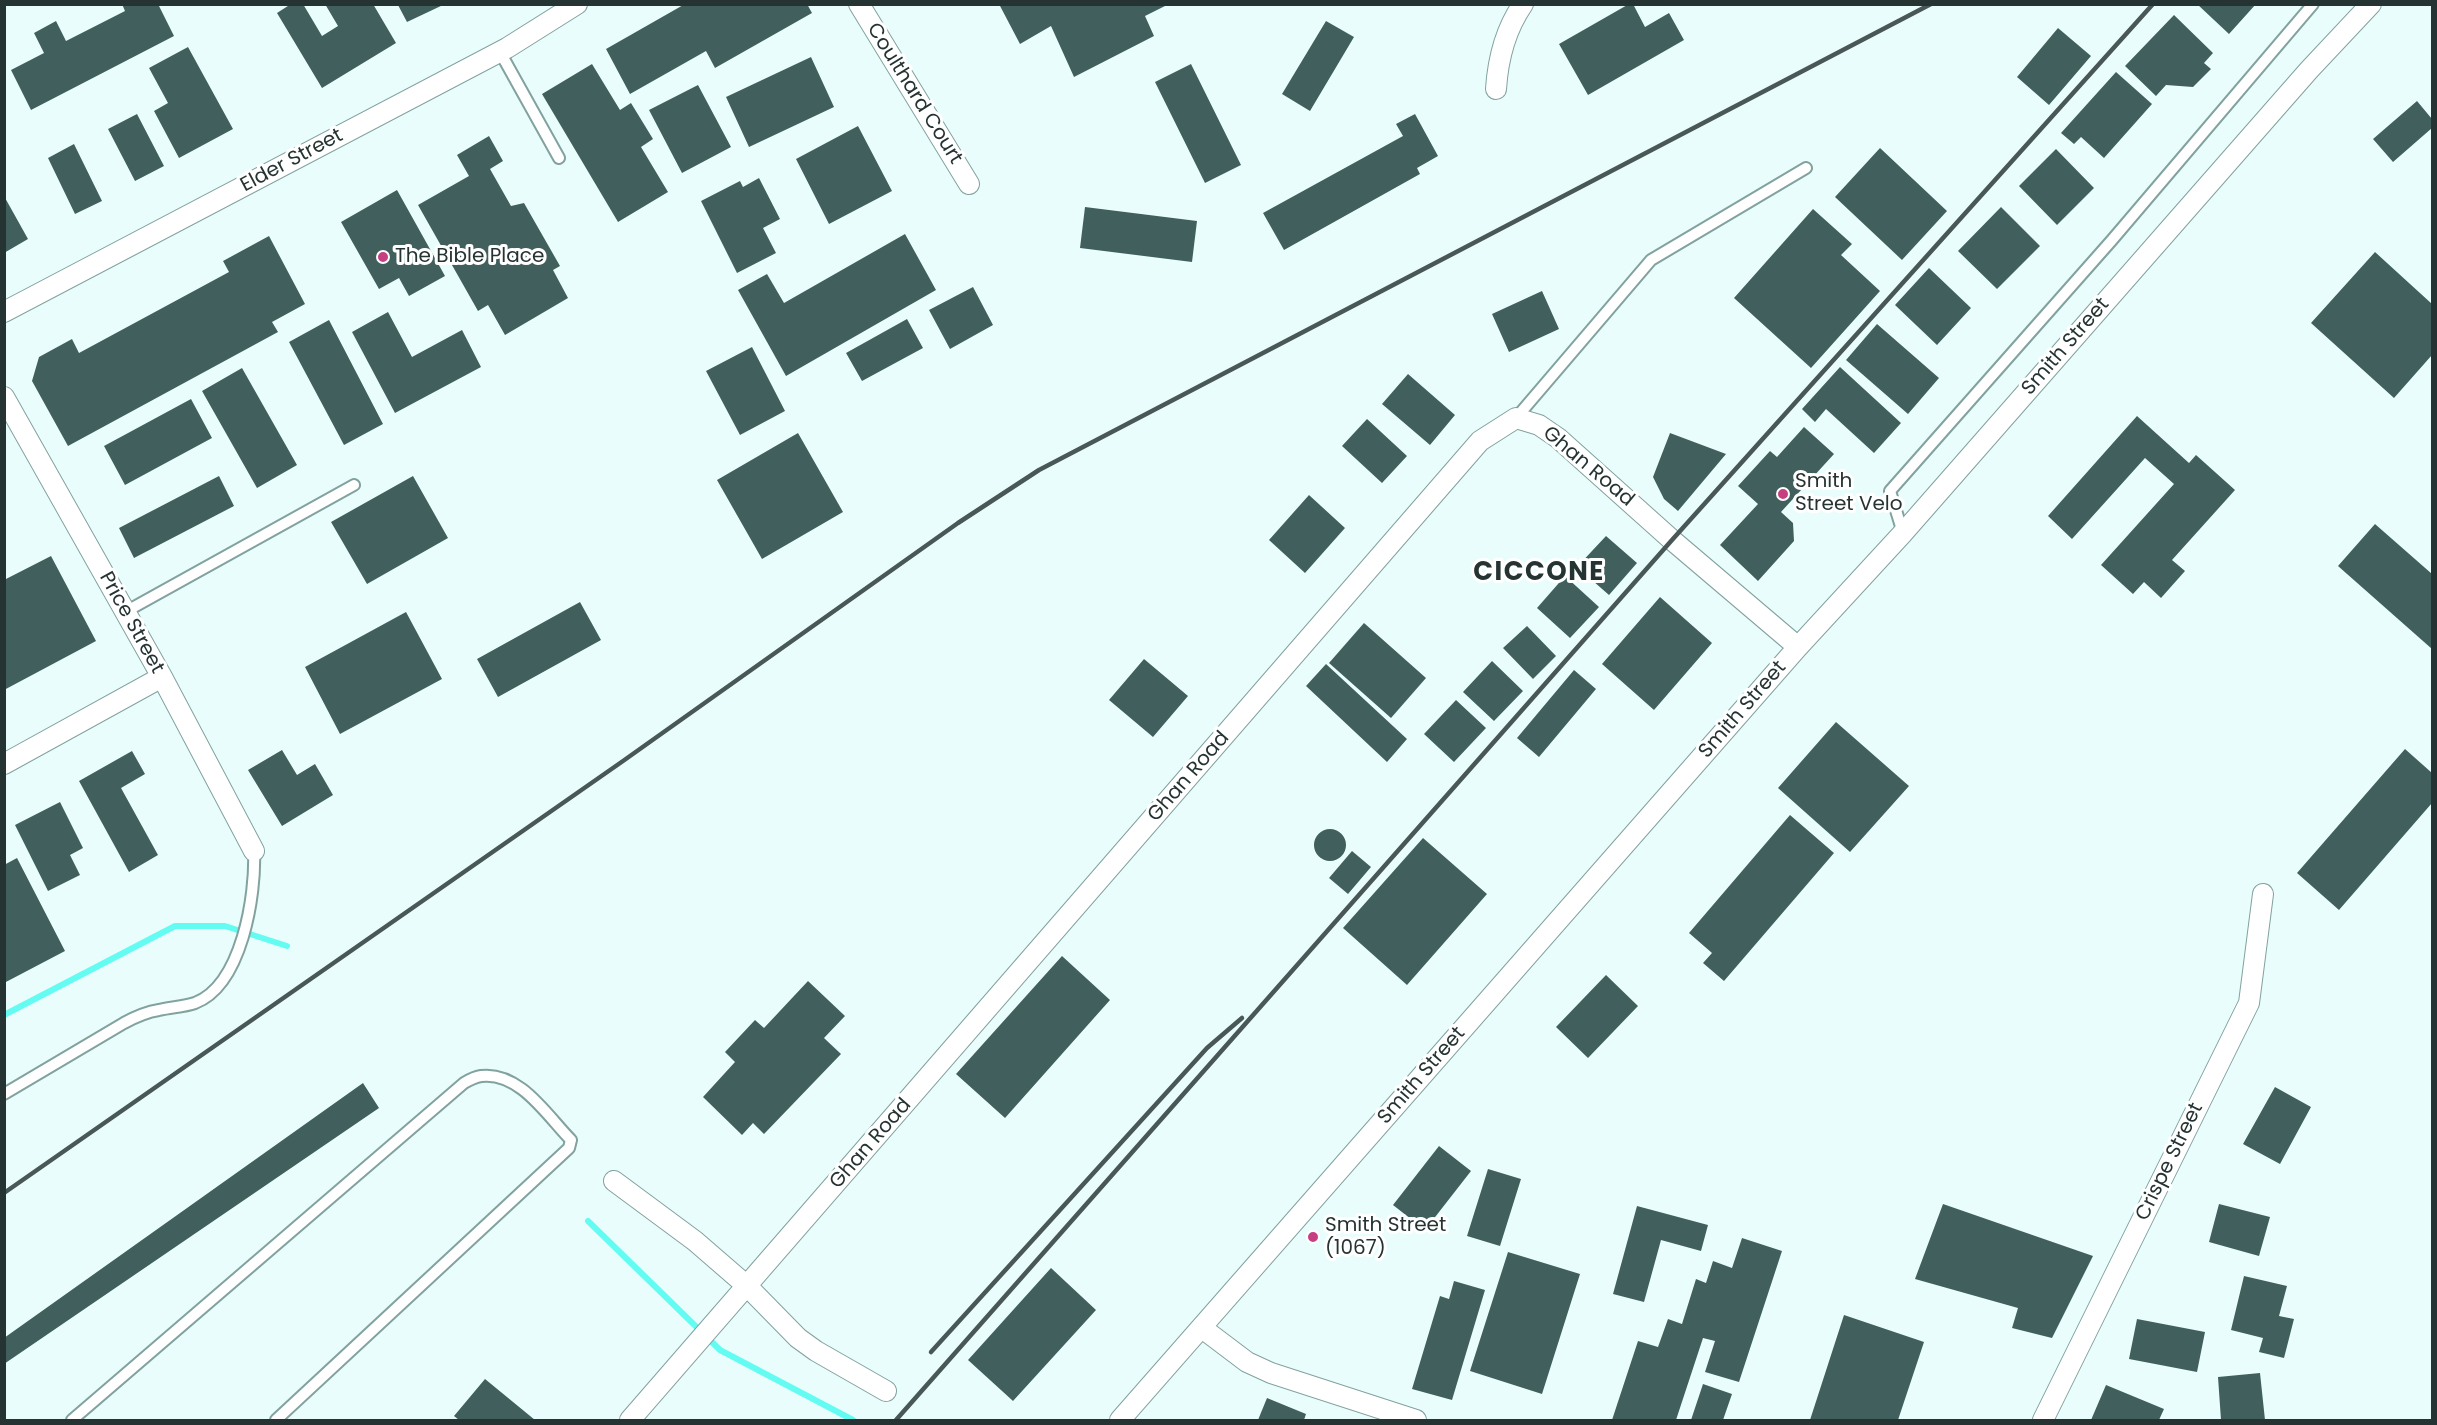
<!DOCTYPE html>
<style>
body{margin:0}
#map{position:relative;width:2437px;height:1425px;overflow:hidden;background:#e9fefc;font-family:Poppins,sans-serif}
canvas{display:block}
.frame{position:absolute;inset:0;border:6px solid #253332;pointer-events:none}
</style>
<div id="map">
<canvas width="2437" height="1425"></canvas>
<div class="frame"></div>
</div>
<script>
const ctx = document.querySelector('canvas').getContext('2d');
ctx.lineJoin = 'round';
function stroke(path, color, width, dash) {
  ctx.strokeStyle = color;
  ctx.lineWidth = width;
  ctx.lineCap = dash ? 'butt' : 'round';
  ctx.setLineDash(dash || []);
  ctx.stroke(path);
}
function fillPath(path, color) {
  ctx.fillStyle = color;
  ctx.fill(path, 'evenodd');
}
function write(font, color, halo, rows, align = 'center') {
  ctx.font = font + ' Poppins,sans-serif';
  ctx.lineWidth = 6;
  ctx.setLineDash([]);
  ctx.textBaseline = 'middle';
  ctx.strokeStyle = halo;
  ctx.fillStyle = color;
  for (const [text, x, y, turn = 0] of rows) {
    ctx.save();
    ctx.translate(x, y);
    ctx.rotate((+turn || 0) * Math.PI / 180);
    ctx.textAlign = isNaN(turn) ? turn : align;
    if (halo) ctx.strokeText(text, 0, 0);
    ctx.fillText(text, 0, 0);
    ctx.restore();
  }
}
stroke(new Path2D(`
 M4,1015L175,926H225L287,946
 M588,1221L720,1350L853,1420`), '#64fcf2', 6);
fillPath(new Path2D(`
 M122,4H158L174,36L31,110L11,70L44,53L34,33L56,21L66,41L125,11Z
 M291,4H303L322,36L338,26L325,4H373L396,43L322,88L277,13Z
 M685,4H807L812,13L715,68L706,51L630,94L606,49Z
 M999,4H1169L1145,16L1154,36L1074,77L1051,26L1020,44Z
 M1629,4H1633L1645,27L1669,13L1684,40L1588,95L1559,44Z
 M2197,4H2256L2229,34Z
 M398,5H443L407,22Z
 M2174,15L2213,53L2204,63L2211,69L2193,87L2166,85L2156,96L2125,66Z
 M1326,21L1354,37L1310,111L1282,94Z
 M2058,28L2091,56L2049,105L2017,77Z
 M188,47L233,129L179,158L154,111L168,103L149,68Z
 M811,57L834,107L749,147L726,97Z
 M592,64L620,110L631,103L653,139L641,147L668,192L618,222L542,94Z
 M1191,64L1241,165L1205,183L1155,82Z
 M2116,72L2152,104L2104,158L2081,137L2074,144L2061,133Z
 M698,85L731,147L682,173L649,110Z
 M2417,101L2432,119V128L2393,162L2373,139Z
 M137,114L164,166L135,181L108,129Z
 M1415,114L1438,156L1417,168L1420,174L1284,250L1263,213L1403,136L1396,124Z
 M858,126L892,191L829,224L796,159Z
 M489,136L503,161L490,169L511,206L524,203L560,266L553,270L568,298L505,335L488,305L478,311L418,205L469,176L457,155Z
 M74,144L102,201L75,214L48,158Z
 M1880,148L1947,211L1902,260L1835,197Z
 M2056,149L2094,188L2057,225L2019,186Z
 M759,178L780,219L763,228L776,253L737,273L701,201L740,181L743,187Z
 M397,190L445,276L409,296L399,278L379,289L341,222Z
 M4,196L28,239L4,253Z
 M1085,207L1197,221L1192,262L1080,248Z
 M2001,207L2040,246L1997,289L1958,251Z
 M1813,209L1852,244L1841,255L1880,291L1811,368L1734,298Z
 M905,234L936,290L786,376L738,290L767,274L784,303Z
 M269,236L305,304L272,322L278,332L68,446L32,381L39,357L72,339L79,353L229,272L223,261Z
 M2375,252L2432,304V355L2394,398L2311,323Z
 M1929,268L1971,308L1937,345L1895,305Z
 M973,287L993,325L950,349L929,310Z
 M1542,291L1559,329L1509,352L1492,314Z
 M388,312L412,357L462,330L481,367L395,413L352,332Z
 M907,319L923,348L862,381L846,353Z
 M329,320L383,424L344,445L289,342Z
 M1877,324L1939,378L1908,414L1846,360Z
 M752,347L785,411L740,435L706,371Z
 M1840,367L1901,423L1874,453L1826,409L1815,422L1802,409Z
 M242,368L297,465L257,488L202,391Z
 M1408,374L1455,415L1430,445L1382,404Z
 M191,399L212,438L125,485L104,446Z
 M2137,416L2189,463L2196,455L2235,490L2172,560L2185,571L2161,598L2144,582L2133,594L2101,565L2174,484L2145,458L2072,539L2048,516Z
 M1367,419L1407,456L1382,483L1342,446Z
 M1804,427L1834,454L1781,512L1793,523L1794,541L1758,581L1720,545L1758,504L1738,486L1770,451L1777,457Z
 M798,433L843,512L762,559L717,480Z
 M1670,433L1726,454L1678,511L1664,499L1653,477Z
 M219,476L234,506L134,558L119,528Z
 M413,476L448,538L367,584L331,522Z
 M1309,495L1345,528L1305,573L1269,540Z
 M2375,524L2432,574V649L2338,566Z
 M1606,536L1637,563L1609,595L1577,567Z
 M51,556L96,641L4,690V580Z
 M1565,576L1599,607L1570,638L1537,608Z
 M1660,597L1712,643L1654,710L1602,664Z
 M580,602L601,640L498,697L477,659Z
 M406,612L442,679L340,734L305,667Z
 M1364,623L1426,678L1391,718L1329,663Z
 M1527,626L1556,656L1533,679L1503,648Z
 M1144,659L1188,696L1153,737L1109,700Z
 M1492,661L1523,691L1494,721L1463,692Z
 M1326,664L1407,739L1387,762L1306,686Z
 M1574,670L1596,689L1539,757L1517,738Z
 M1456,700L1486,728L1454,762L1424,734Z
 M1836,722L1909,786L1850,852L1778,788Z
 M2405,749L2432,773V803L2339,910L2297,873Z
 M282,750L297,775L315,764L333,795L282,826L248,770Z
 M132,751L145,774L121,788L158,855L129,872L79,781Z
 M60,802L83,848L70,855L80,875L48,891L15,825Z
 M1790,815L1834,853L1724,981L1703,963L1712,953L1689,933Z
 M1314 845a16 16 0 1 1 32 0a16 16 0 1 1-32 0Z
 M1423,838L1487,894L1407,985L1343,928Z
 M1352,851L1371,867L1348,894L1329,878Z
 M17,858L65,951L4,983V865Z
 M1062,956L1110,1000L1005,1118L956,1074Z
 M1606,975L1638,1006L1588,1058L1556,1027Z
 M808,981L845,1016L824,1038L841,1054L764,1134L753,1123L742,1135L703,1097L735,1062L725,1052L755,1020L764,1028Z
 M363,1083L379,1108L4,1364V1338Z
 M2275,1087L2311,1107L2280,1164L2243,1144Z
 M1439,1146L1471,1171L1425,1230L1393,1205Z
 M1488,1169L1521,1179L1500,1246L1467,1236Z
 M1943,1204L2093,1256L2052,1338L2012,1328L2018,1308L1915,1279Z
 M2219,1204L2270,1217L2259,1256L2209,1242Z
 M1637,1206L1708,1225L1701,1251L1661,1240L1644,1302L1613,1294Z
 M1742,1238L1782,1251L1739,1382L1705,1372L1715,1341L1703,1338L1676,1420H1612L1638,1341L1658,1347L1668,1319L1682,1324L1696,1279L1706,1283L1713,1261L1732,1268Z
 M1508,1252L1580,1274L1542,1394L1470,1371Z
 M1051,1268L1096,1310L1013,1401L968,1360Z
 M2244,1276L2287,1286L2279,1316L2294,1319L2284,1358L2259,1352L2263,1338L2231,1330Z
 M1454,1281L1485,1290L1452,1400L1412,1389L1440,1296L1449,1299Z
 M1844,1315L1924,1342L1898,1420H1810Z
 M2137,1319L2205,1332L2197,1372L2129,1359Z
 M2260,1373L2265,1420H2221L2218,1377Z
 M485,1379L535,1420H459L454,1416Z
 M1703,1384L1732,1394L1723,1420H1691Z
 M2106,1385L2164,1409L2159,1420H2091Z
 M1267,1398L1306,1414L1304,1420H1258Z`), '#41605d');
const lane = new Path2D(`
 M500,52L559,158
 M1516,418L1651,260L1806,168
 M1903,533L1890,491L2112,240L2313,4
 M125,612L354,485
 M4,1094L124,1023C135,1017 146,1012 159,1010C171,1007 183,1007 195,1003C242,985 256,895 254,851
 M72,1420L464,1083C469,1080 475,1077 481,1076C520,1071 548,1117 571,1140L569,1148L276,1420`);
const street = new Path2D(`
 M859,4L969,184
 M1496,89C1498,58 1505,30 1523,4
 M4,312L507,48L577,4
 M4,397L162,677L254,851
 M4,764L162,677
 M614,1181L695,1241L747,1286L798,1338L816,1351L886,1391
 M1202,1328L1247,1362L1271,1373L1416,1420
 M630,1420L1480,441L1516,418L1539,425L1558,438L1672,540L1798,647
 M1120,1420L1798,647L1903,533L2309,70L2371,4
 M2043,1420L2249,1003L2263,894`);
stroke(lane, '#82a29f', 14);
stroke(street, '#82a29f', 22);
stroke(lane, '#fff', 10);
stroke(street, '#fff', 20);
stroke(new Path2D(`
 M4,1193L623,761L958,523L1039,470L1931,4
 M931,1352L1207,1048L1242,1018
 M896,1420L1672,540L2153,4`), '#495857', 4.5);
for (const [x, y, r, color] of [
 [383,257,6,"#c64081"],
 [1783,494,6,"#c64081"],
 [1313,1237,6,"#c64081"]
]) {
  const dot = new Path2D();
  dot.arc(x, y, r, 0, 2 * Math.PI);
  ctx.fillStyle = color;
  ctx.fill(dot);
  stroke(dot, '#fff', 2);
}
write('20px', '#253332', '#fff', [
 ["Coulthard Court",914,94,58],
 ["Elder Street",292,161,-28],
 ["Smith Street",2066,347,-49],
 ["Ghan Road",1588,467,40],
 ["Price Street",131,623,61],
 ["Smith Street",1743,710,-49],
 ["Ghan Road",1189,777,-49],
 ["Smith Street",1422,1076,-49],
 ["Ghan Road",871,1144,-49],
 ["Crispe Street",2170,1162,-64]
]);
write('20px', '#253332', '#fff', [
 ["The Bible Place",395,257],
 ["Smith",1795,482],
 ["Street Velo",1795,505],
 ["Smith Street",1325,1226],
 ["(1067)",1325,1249]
], 'left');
ctx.letterSpacing = '1.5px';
write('bold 26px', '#253332', '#fff', [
 ["CICCONE",1539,573]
]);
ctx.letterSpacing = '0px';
</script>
